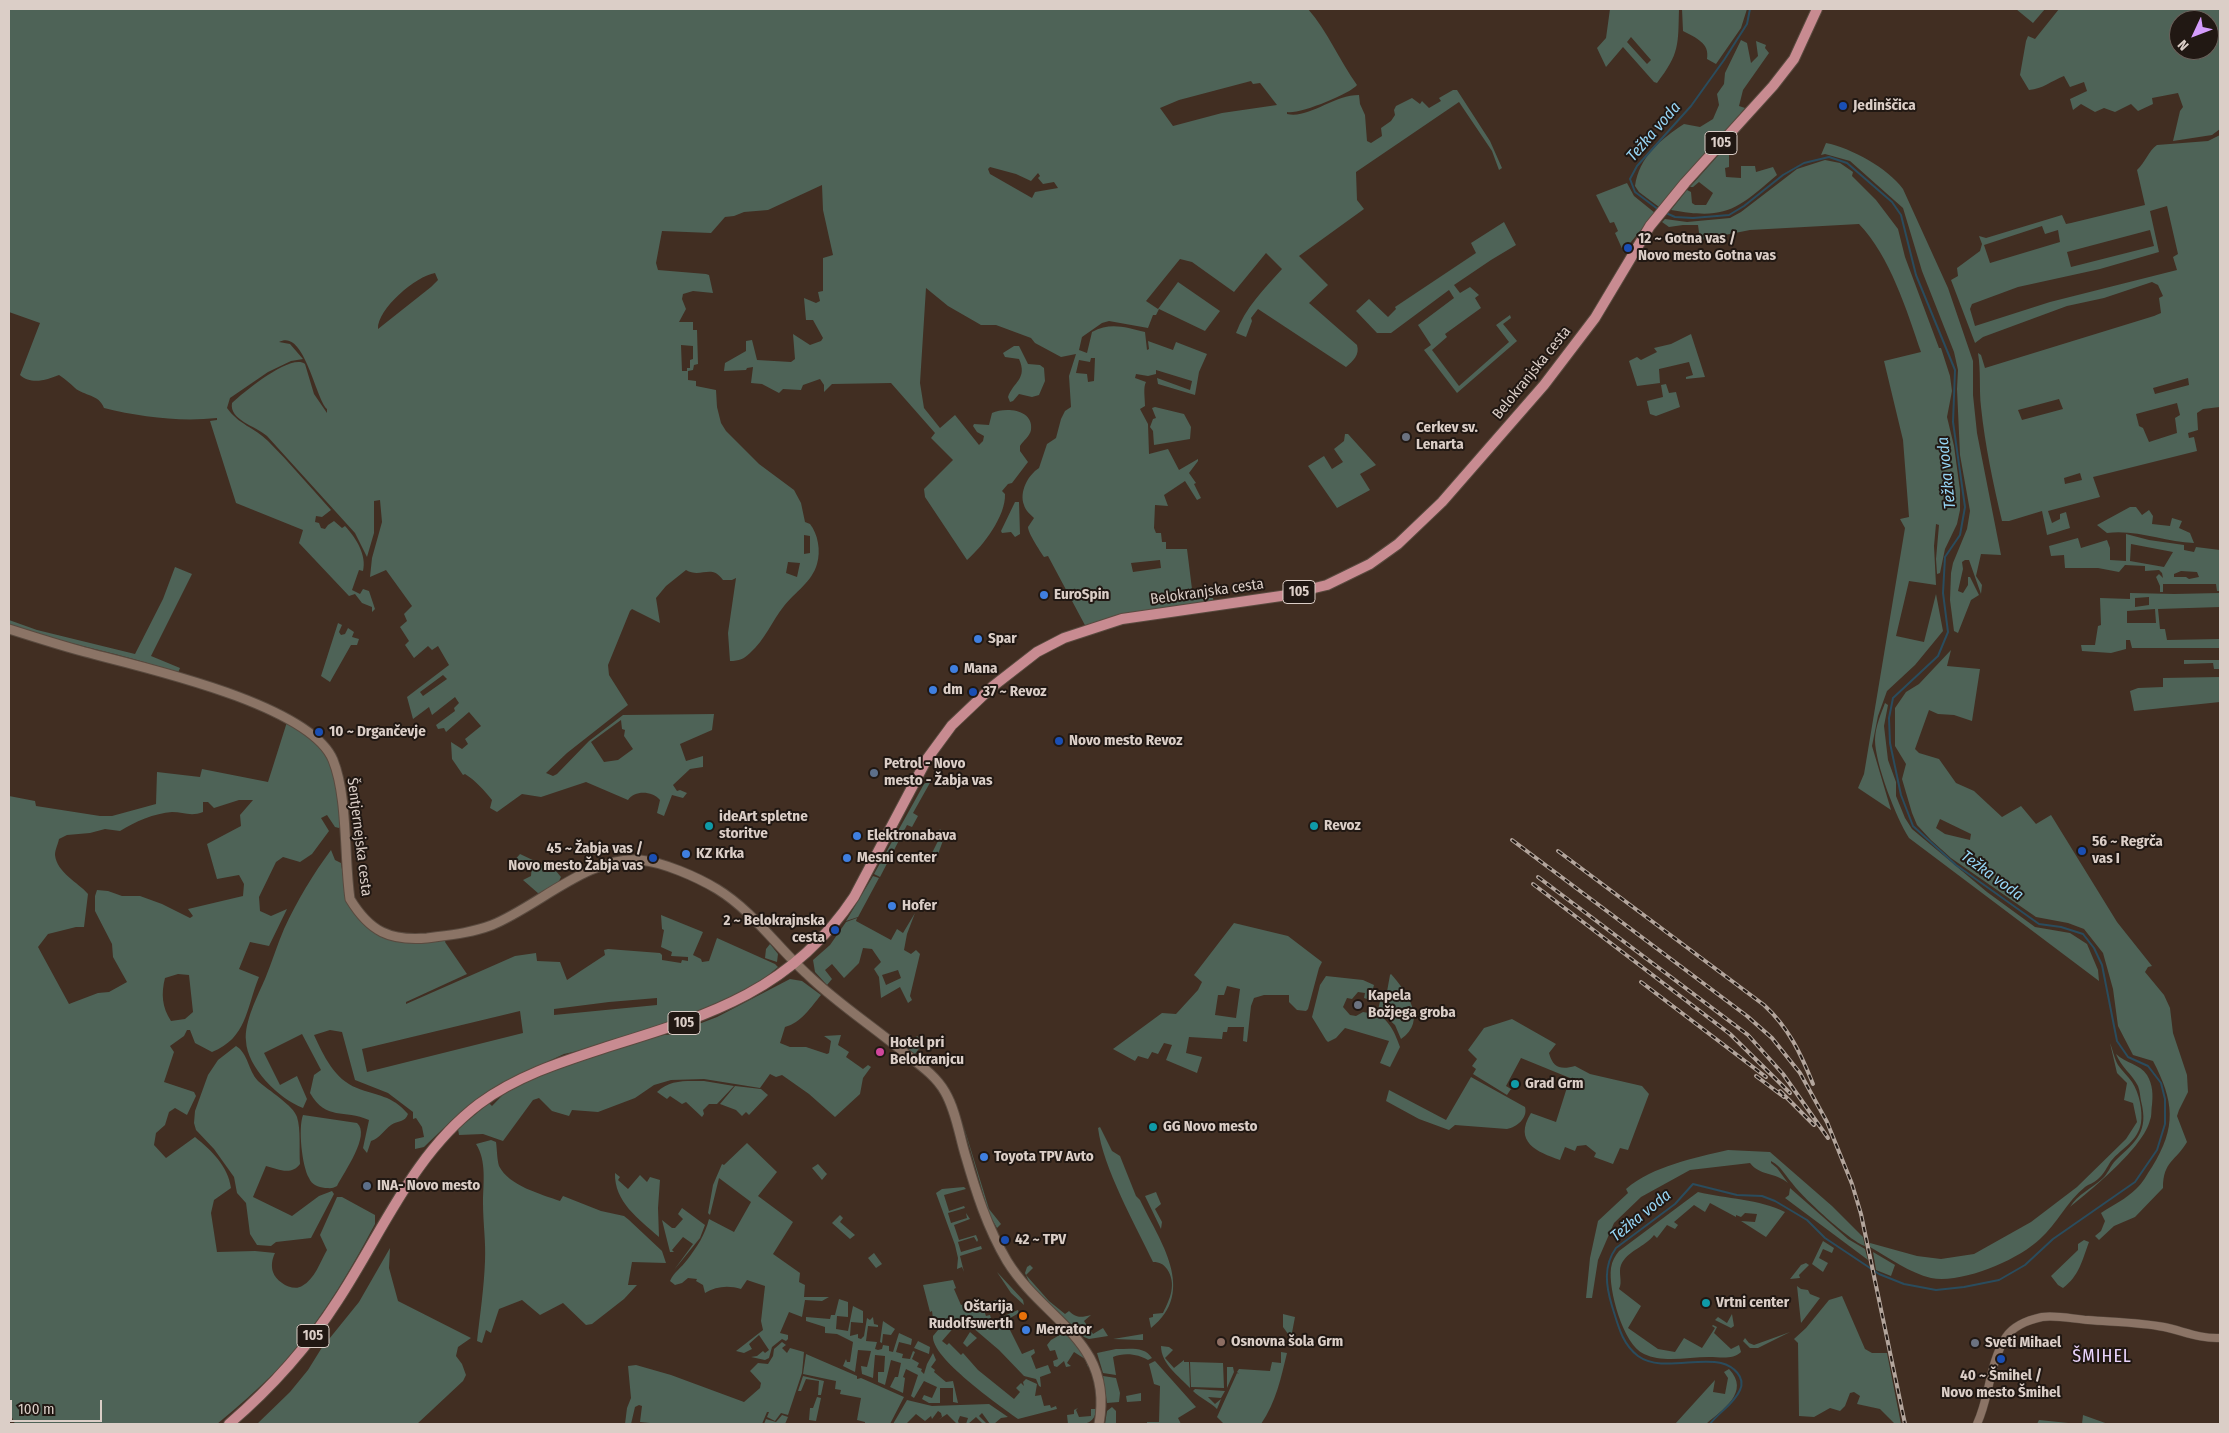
<!DOCTYPE html>
<meta charset="utf-8">
<style>
body{margin:0}
#map{position:relative;width:2229px;height:1433px;overflow:hidden;background:#412e22;font-family:"Fira Sans Condensed",sans-serif}
canvas{display:block}
.frame{position:absolute;inset:0;border:10px solid #dbcec7;pointer-events:none}
.north{position:absolute;left:2169px;top:10px;width:50px;height:50px;box-sizing:border-box;background:#211813;border:1px solid #6b615b;border-radius:50%;rotate:227deg;font-size:14px;font-weight:700;line-height:20px;text-align:center;color:#dbcec7}
.north::after{content:'';display:block;margin:auto;width:18px;height:22px;background:#d49cfb;clip-path:polygon(50% 0,100% 100%,50% 72%,0 100%)}
.scale{position:absolute;left:10px;top:1400px;width:92px;height:22px;box-sizing:border-box;border:2px solid #dbcec7;border-top:0;padding-left:6px;font-size:15px;line-height:18px;white-space:nowrap;color:#dbcec7;-webkit-text-stroke:4px #211813;paint-order:stroke}
</style>
<div id="map">
<canvas width="2229" height="1433"></canvas>
<div class="frame"></div>
<div class="north">N</div>
<div class="scale">100 m</div>
</div>
<script>
const ctx = document.querySelector('canvas').getContext('2d');
ctx.lineJoin = 'round';
function fillPath(path, color) {
  ctx.fillStyle = color;
  ctx.fill(path, 'evenodd');
}
function stroke(path, color, width, dash) {
  ctx.strokeStyle = color;
  ctx.lineWidth = width;
  ctx.lineCap = dash ? 'butt' : 'round';
  ctx.setLineDash(dash || []);
  ctx.stroke(path);
}
function write(font, color, halo, rows, align = 'center') {
  ctx.font = font + ' "Fira Sans Condensed",sans-serif';
  ctx.lineWidth = 4;
  ctx.setLineDash([]);
  ctx.textBaseline = 'middle';
  ctx.strokeStyle = halo;
  ctx.fillStyle = color;
  for (const [text, x, y, turn = 0] of rows) {
    ctx.save();
    ctx.translate(x, y);
    ctx.rotate((+turn || 0) * Math.PI / 180);
    ctx.textAlign = isNaN(turn) ? turn : align;
    if (halo) ctx.strokeText(text, 0, 0);
    ctx.fillText(text, 0, 0);
    ctx.restore();
  }
}
fillPath(new Path2D(`
 M9,9H1308C1328,32 1339,60 1357,85C1350,94 1298,115 1287,112V114C1309,119 1333,95 1359,95L1360,104L1365,115L1367,141L1371,143L1382,136L1381,128L1391,121L1395,115L1394,110L1396,106L1412,98L1420,104L1422,101L1429,108L1441,101L1439,98L1453,90H1457L1490,141L1502,168L1499,170L1492,151L1459,102L1356,172L1357,200L1364,209L1299,256L1328,285L1309,303L1357,345C1360,355 1353,361 1346,367L1258,309L1251,318L1252,321L1246,337L1236,333C1245,308 1264,289 1282,269L1266,253L1234,292L1192,262L1180,259L1146,301L1158,309L1178,282L1220,311L1205,331L1159,309L1156,315H1153L1148,328L1109,321L1102,323L1082,337L1079,350L1087,353L1092,332C1110,322 1125,327 1145,332L1147,350L1149,349L1148,341L1173,350L1176,342L1207,354L1199,372L1195,395L1158,384L1157,378L1190,390L1192,381L1156,370V374L1148,376L1136,374L1135,378L1146,382C1143,387 1145,398 1145,406L1140,409L1148,424L1149,454L1168,449L1179,470L1198,459V461L1189,473L1196,483L1194,484L1201,498L1197,500L1185,481L1164,495L1168,506L1155,505L1154,528L1156,533H1161L1162,542H1166V549H1187L1193,597L1213,598L1214,604L1087,629L1048,556L1044,557C1040,551 1028,533 1028,527L1034,518C1030,514 1025,510 1024,505C1019,492 1028,475 1039,468L1047,444L1056,438L1061,419L1065,411L1071,407L1069,376L1076,354L1061,357L1035,343L1031,338L996,325H981L948,306L926,288L920,383L924,408L940,428L955,415L979,445L983,441L984,436L977,432L973,426L974,424L989,425L992,413C1005,407 1034,409 1031,430C1030,436 1023,441 1020,446V451L1028,462L1012,483L1008,484L1002,491L1005,494C1006,516 983,546 967,560L925,497L924,489L953,460L931,438L935,433L891,383L832,384L824,392V385L820,379L803,385L801,390L783,389L779,393L762,384L751,383L753,367L747,368L746,370L724,371L725,363L746,351V341L752,340L757,360L791,362L795,359L793,334L810,345L821,341L823,338L813,320H806L804,298L816,303L820,301L818,292L823,291V258L833,255L823,210L822,185L768,210L744,212L734,216L725,217L711,233L662,231L656,263L658,270L706,274L709,275L713,293L693,291L683,294L682,299L686,309L679,322H693V330H697L698,364L694,365L693,370L688,371V380L696,381V386L716,390L717,407L721,423L726,431L759,464L794,490L801,503L805,522L810,524C818,534 821,551 817,564C812,582 795,592 784,606C772,621 765,640 750,653C744,659 739,661 730,661L728,633L736,578L732,580H723C711,563 701,579 686,570L666,586L656,598L660,623L632,609L630,611L608,665L609,675L628,705L567,753L546,773L553,776L557,774L589,741L623,715L714,714L712,730L680,744L686,761L703,756V767L690,769L673,785L677,791L680,790L687,793L683,798L672,795L664,816L657,813L660,800C652,791 635,790 628,800L586,782L541,797L522,794L497,812L490,808L492,800C484,790 476,781 465,774L463,775L452,759L451,742L462,749L468,744L465,739L481,726L469,712L446,732L444,728L438,729L436,725L455,711L454,708L459,703L455,697L432,715L429,707L413,719L407,697L449,665L438,646L432,650L428,646L414,658L405,645L409,641L400,627L407,621L404,614L412,606L386,570L370,577L372,558L382,522L380,500L374,501V533L367,557L355,533L267,436C256,426 229,420 232,403C244,392 291,353 305,364L314,394L327,413V409C315,397 304,328 279,342L290,344L303,359L291,361L268,372L230,398L227,408C238,424 255,428 268,441C290,463 310,487 331,510L322,517L316,516L315,522L319,523L321,528L325,529L328,525L334,521L342,528L345,526C356,538 367,555 363,571L359,570L352,590L360,594L363,589L369,591L375,609L372,612V607L362,603L355,594L349,596L299,543L303,530L236,503L210,421L217,420V418C180,422 140,417 104,408C99,394 84,396 75,388C70,383 65,379 59,375C47,380 31,385 20,375L40,323L9,312ZM1251,81L1253,84L1260,83L1277,105L1222,113L1173,126L1160,108L1179,100ZM990,167L1016,174L1031,181L1038,173L1040,176L1038,178L1043,184L1054,182L1058,188L1035,192L1032,198L990,174L988,169ZM435,273L438,280L431,287L378,329C377,309 416,276 435,273ZM681,345L693,346V359L690,360V368H687V371H682ZM1091,358H1095L1094,381L1088,382L1087,374L1076,373L1079,360L1090,362ZM804,535L810,536V553L804,554ZM1160,560L1161,568L1133,572L1131,563ZM788,562L800,563L797,577L786,573ZM443,675L447,679L423,696L420,692ZM621,720L622,729L625,730L624,736L633,749L618,760L604,762L591,742Z
 M1610,9H1679C1678,45 1680,53 1657,83L1654,82L1623,47L1606,67L1597,48L1606,38ZM1631,37L1651,60L1647,64L1627,42Z
 M1682,9H1747L1741,28L1716,64L1707,59C1710,43 1696,38 1683,31Z
 M2016,9H2045L2033,23Z
 M2059,9H2220V129L2212,135L2173,141L2180,111L2183,107L2178,93L2152,98L2153,104L2138,111L2131,104L2115,112L2104,108L2095,112L2081,104L2073,110L2070,99L2087,91L2084,82L2070,87L2064,76C2051,81 2043,89 2029,90L2020,75L2026,41L2028,36L2035,39ZM2179,20H2209V50H2179Z
 M1741,40L1747,43L1751,63L1758,56L1756,41L1766,45L1765,48L1769,53L1743,90L1739,106L1745,108L1659,207L1639,192L1635,186C1639,157 1661,139 1684,124L1700,127L1713,119L1719,105L1717,94L1724,84L1725,73Z
 M2220,135V407L2203,409L2197,413L2198,430L2188,433L2189,438L2194,437L2197,451L2093,477L2100,497L2048,511L2052,523L2060,519V514L2066,512L2070,528L2047,535L2042,511L2009,521H2002C1993,483 1985,445 1981,407C1979,389 1981,371 1978,353L1981,355L1985,368L2154,316L2161,313L2159,298L2163,296L2158,285L2152,282L2104,298L2067,306L1983,337L1975,343L1951,280L1958,276L1957,268L1980,251L1982,244L1979,236L1986,238L2062,215L2066,224L2071,223L2145,205L2137,170C2145,163 2149,150 2157,145L2208,141ZM2167,206L2178,254L2173,257L2177,270L2050,302L1975,326L1970,309L1972,304L2018,287L2100,269L2159,252L2150,211ZM2042,226L2045,234L2058,230L2060,242L1990,263L1984,245ZM2150,230L2154,246L2071,267L2067,252ZM2188,378L2189,385L2155,394L2153,388ZM2059,399L2063,409L2022,420L2018,410ZM2177,403L2180,415L2175,418L2177,433L2149,442L2143,428L2139,426L2136,414ZM2080,473L2082,480L2065,484L2064,478Z
 M1826,143C1851,148 1888,168 1903,189L1948,288L1973,361V395L1977,433L2001,555L1981,554L1976,576L1982,585L1981,594L1969,560H1965L1962,562L1963,569L1958,591L1963,593L1968,585V577H1970L1979,595L1971,600L1958,633L1954,631L1950,600L1951,573L1953,563L1967,529L1970,511L1960,455L1957,389L1958,370L1954,352L1922,271L1903,208L1850,161L1825,154L1821,155Z
 M1724,149L1729,151V167L1725,168L1726,177L1741,178V166H1755L1756,172L1773,167L1777,175C1736,210 1726,220 1671,210L1687,190L1691,192L1692,203L1695,205H1706L1713,193L1699,182L1693,187H1690Z
 M1825,160L1840,163L1853,172L1852,176L1876,200L1898,229L1905,257L1939,348H1941L1950,376L1952,391L1947,417L1954,446L1960,490V510L1957,524L1945,549L1940,573L1937,574L1936,559L1939,525L1936,524L1934,546L1936,585L1909,581L1896,636L1924,642L1936,594L1943,631L1915,665L1887,691L1878,716L1872,746L1891,810L1858,788L1864,774L1905,528L1900,519L1909,517L1903,440L1884,361L1921,352C1907,311 1890,256 1859,224L1750,230L1700,240L1698,225H1683L1669,227L1662,222L1665,219L1687,222L1730,218L1741,212L1797,169Z
 M1627,183L1634,196L1655,213L1631,242L1624,253L1615,233L1618,231L1614,222L1610,223L1596,195Z
 M1504,222L1516,245L1491,260L1454,285L1460,293L1470,287L1479,295L1475,298L1481,308L1445,334L1447,337L1432,350L1459,386L1509,342L1496,325L1510,315L1511,318L1503,324L1517,341L1457,393L1424,350L1431,345L1418,325L1454,298L1449,290L1391,333H1377L1356,311L1369,299L1388,317L1396,309L1395,307L1476,253L1471,243Z
 M1691,334L1705,377L1686,379V377L1693,375L1689,362L1659,369L1660,383L1637,386L1629,361L1637,357L1641,360L1657,352L1654,348L1671,344Z
 M1014,346H1019L1028,364L1040,365L1044,368L1045,381L1039,395L1032,397L1019,394L1013,401L1010,402L1008,397C1013,382 1028,379 1019,359L1005,357L1003,353Z
 M1666,384L1669,393L1676,392L1680,407L1656,416L1650,414L1647,401L1663,397L1661,385Z
 M1155,407L1184,414L1191,427L1190,439L1154,445L1153,431L1150,427L1153,419L1156,418L1152,408Z
 M1345,434H1348L1376,465L1360,474L1370,490L1337,508L1308,466L1324,456L1332,469L1343,462L1334,449L1344,441Z
 M1015,502H1019L1020,534L1015,537L1011,532L1002,533L1001,531Z
 M2130,507H2136L2142,515L2149,510L2153,516L2152,524L2170,526L2172,518L2182,521L2179,528L2190,533L2194,543C2165,542 2136,529 2107,533L2097,525Z
 M2126,534L2149,540L2184,545V550L2194,552L2196,547L2220,550V591H2217L2216,584H2163V592H2160V586L2156,577L2159,574L2163,578L2162,573L2159,570L2145,571V566L2125,565L2119,572L2098,568H2065L2064,555L2051,556L2049,546L2078,538L2081,548L2107,540L2110,548V560L2126,561ZM2131,544L2173,552L2164,567L2130,561ZM2181,571L2197,572L2199,577L2189,579L2186,577H2174V574Z
 M175,567L192,574L151,656L180,668L178,673C123,653 64,644 9,625V620L37,630L135,654L163,599Z
 M2130,593L2174,594L2220,593V607L2158,609L2160,629H2165L2167,640L2220,639V648H2132L2130,640H2126V649L2111,653L2082,651L2081,645H2095L2098,626L2101,625L2100,598L2130,599ZM2149,597V605L2135,607V598ZM2155,609L2156,623H2127V611Z
 M338,623L342,625L339,632L341,635L345,634L348,628L354,632L352,637L359,639L357,645H351L330,682L321,676Z
 M1951,650L1947,666L1980,669L1972,721L1954,715L1938,714L1929,710L1915,749L1919,753L1939,759L1956,783L1974,791L2002,817L2021,806L2036,824L2051,815L2117,922L2152,966L2148,967L2145,972L2164,995L2170,1008L2173,1033L2187,1075L2188,1092L2179,1110L2177,1116L2187,1142C2176,1161 2163,1161 2163,1188L2135,1217L2114,1226L2099,1240L2095,1236L2101,1231L2105,1221L2101,1213C2113,1205 2126,1199 2136,1189C2143,1183 2147,1174 2152,1167C2177,1127 2174,1101 2153,1061L2133,1055L2118,1026L2113,989L2103,953L2084,929L2068,923L2036,917L1951,858L1931,840L1917,825L1912,813L1902,779L1906,764L1895,746V708L1906,692L1919,684ZM1940,819L1971,834L1970,840L1945,834L1936,828Z
 M2184,660H2220V669H2214L2213,663L2184,664Z
 M2220,677V702L2134,711L2130,691L2138,688L2163,687V678Z
 M1885,703L1888,705L1884,726L1888,760L1896,782V796L1905,818L1912,829L1987,892L2035,927L2070,933L2087,944L2098,970L2099,981L1909,838C1896,818 1875,763 1875,740C1875,727 1881,714 1885,703Z
 M287,722C297,729 310,736 318,745C338,765 338,800 341,826L339,828L335,827L327,815L321,818L329,831L312,854L300,862L283,857L276,862L259,897L260,911L271,916L287,909L269,946L250,942L239,969L259,977C246,1009 247,1038 212,1052L195,1043L190,1030H187L184,1036L170,1046L174,1052L164,1082L194,1092L196,1096L187,1115L175,1108L169,1112L165,1125L156,1133L154,1145L166,1158L195,1137C212,1151 228,1166 231,1188L214,1200L211,1213L217,1252L255,1251L275,1253C272,1259 271,1266 273,1272C276,1282 293,1292 302,1286C315,1279 320,1262 327,1250L320,1235L337,1197H342L375,1215V1224C348,1275 317,1327 277,1370C258,1389 238,1407 217,1424H15L9,1411V796L35,801L36,806L100,816H112L156,804L157,772L200,777L202,769L268,782ZM239,800H253L240,815L241,826L207,844L217,879L239,875L244,884L243,896L188,909L193,916L190,918L162,904L140,896H122L108,891L97,890L95,896V911L112,944L113,957L127,982L109,992L98,993L69,1004L38,947L48,934L76,927H84L88,894C78,882 57,873 55,855C55,850 58,844 59,839L67,835L90,833L105,829L120,831C134,822 155,813 172,812C183,812 191,817 203,812V802H208L214,808ZM178,974L189,975L193,1012L185,1019L171,1021C162,1007 161,994 165,978Z
 M929,781H931L913,813L918,816L912,827L907,825L880,877L874,874L924,784Z
 M940,829L945,835L937,857L930,860L929,859L939,839L936,837Z
 M331,850L335,860L341,863L345,889L367,927L372,931L390,940L408,943L446,940L445,942L467,974L406,1002V1004L515,956L536,953L537,961L560,962L567,980L605,955L604,950L608,949L660,953L662,955V960L681,963L682,960L688,961V957L671,956L672,952L661,947L664,930L662,929L661,915L703,932L693,955L701,959L702,962L709,961L717,938L775,964L778,967L754,987L695,1016L591,1048L564,1054L512,1078L496,1087L452,1120L424,1147L415,1149V1139L424,1137L422,1127L416,1118L413,1119V1112L388,1093L355,1080L342,1032L330,1030L314,1035C324,1056 334,1079 357,1088C377,1096 392,1095 408,1114C405,1123 398,1120 391,1125C384,1130 380,1138 371,1141L367,1153L363,1148L369,1120C344,1109 326,1121 310,1093L314,1075L321,1070L302,1034L264,1053L280,1085L297,1076L307,1099L303,1108C279,1099 247,1067 246,1041C244,1022 258,995 265,979C272,962 277,945 284,929C297,901 313,874 331,850ZM657,998V1005L554,1015V1009L609,1002ZM520,1011L523,1033L367,1072L362,1049Z
 M520,854L556,871L561,877L558,883L539,894L523,880L531,876L532,864L524,860L517,867L512,863Z
 M873,876L879,878L858,917L846,921Z
 M915,913L907,934L904,950L911,954L916,950L920,954L910,996L912,1000L908,1003L900,987L881,998L879,977L874,969L881,962L872,949L863,948L859,963L844,978L832,964L825,970L832,979L827,985L815,972L813,960L830,945L846,922L857,918L856,921L891,940L897,929L903,933ZM898,970L901,978L886,985L882,975Z
 M1234,923L1288,936L1322,962L1319,968L1308,1009L1306,1011L1297,1010L1289,1002V995H1264L1254,998L1251,1006L1247,1042L1243,1041L1244,1027H1228L1227,1032H1223L1222,1039L1189,1037L1186,1053L1202,1057L1197,1073L1166,1060L1172,1045L1164,1043L1158,1054L1152,1052L1148,1059L1138,1056L1135,1061L1113,1049L1162,1013L1176,1014L1198,990L1202,982L1194,975ZM1227,986L1240,989L1236,1018L1215,1015L1218,995H1224Z
 M770,944L778,954L777,962L765,958L766,949Z
 M1391,974C1407,992 1428,1021 1401,1039L1395,1025L1378,1010L1381,997H1386L1390,975Z
 M1326,976L1363,980L1374,985L1370,1000L1364,998L1365,993L1358,992L1352,999L1347,998L1343,1007L1350,1015L1356,1016L1363,1012L1369,1013L1370,1011C1388,1017 1394,1030 1400,1047L1390,1067L1380,1063L1389,1041L1345,1028L1336,1038L1328,1042L1326,1040L1312,1017L1320,985Z
 M790,979L802,981L821,995C811,1007 801,1023 785,1027L780,1043L790,1047H806L827,1054L829,1053L831,1041L824,1036L841,1035L838,1045L849,1052L846,1057L863,1069L868,1065L871,1067L863,1078L860,1094L835,1117L809,1094L782,1075L776,1077L770,1074L760,1088L704,1079L671,1080L654,1085L635,1098L598,1112L572,1110L569,1116L552,1111L539,1098L533,1100L503,1141L483,1134L459,1135L458,1129L489,1103L492,1106C497,1101 501,1096 506,1092C526,1078 660,1028 678,1035L680,1033L678,1032L717,1017Z
 M1512,1019L1556,1044L1549,1053C1553,1068 1561,1070 1575,1066L1590,1074L1642,1086L1649,1094L1628,1150L1620,1148L1613,1164L1594,1157L1596,1153L1586,1145L1577,1146L1575,1151L1565,1147L1560,1160C1537,1152 1513,1142 1531,1113L1556,1122L1570,1078L1521,1058L1506,1086L1511,1089L1507,1095L1473,1074L1476,1069L1472,1066L1477,1059L1468,1050L1484,1028Z
 M917,1036L924,1042L915,1054L908,1049Z
 M2110,1043C2113,1050 2114,1058 2118,1065C2122,1071 2128,1076 2132,1082C2139,1092 2143,1111 2141,1123C2138,1141 2122,1148 2111,1161C2107,1167 2104,1174 2098,1179C2094,1183 2089,1184 2085,1187C2067,1201 2057,1224 2040,1239C2018,1260 1962,1284 1931,1278C1910,1273 1889,1258 1870,1247V1243L1917,1256L1941,1259L1974,1254L2031,1222L2077,1187L2126,1139L2137,1122L2133,1103L2124,1100L2127,1083L2117,1073Z
 M236,1046C248,1053 248,1070 258,1081C268,1090 294,1106 297,1117C301,1129 299,1150 300,1164C291,1176 278,1169 266,1166L253,1197L292,1216L319,1196L332,1191L334,1194L311,1238L276,1242L271,1246L257,1245L250,1234L246,1203L237,1193L234,1177L214,1149L196,1130L194,1123L195,1111L208,1075L218,1060Z
 M2116,1054C2125,1063 2140,1064 2147,1075C2153,1085 2153,1095 2152,1105C2151,1110 2152,1116 2150,1120C2144,1147 2091,1190 2070,1207C2078,1194 2091,1189 2102,1179C2108,1174 2110,1166 2116,1160C2136,1141 2149,1132 2141,1101C2140,1096 2140,1091 2138,1086C2132,1074 2121,1067 2116,1054Z
 M1471,1077L1525,1107C1528,1118 1517,1127 1507,1129L1455,1125L1449,1130L1419,1119L1386,1101L1389,1090L1446,1120Z
 M704,1081L734,1086L717,1104H709L703,1110L704,1114L702,1117L686,1102L682,1104L670,1096L667,1099L657,1092C670,1079 687,1081 704,1081Z
 M735,1086L761,1089L768,1095L749,1115L746,1112L742,1116L736,1110L720,1104Z
 M960,1114L989,1209L1001,1224L997,1228L989,1214Z
 M303,1115L357,1123C371,1135 344,1172 337,1186C332,1189 330,1188 325,1188C318,1187 312,1185 309,1178C302,1166 298,1128 303,1115Z
 M1100,1127L1112,1151L1120,1156L1136,1196L1140,1200C1159,1240 1198,1291 1151,1328L1149,1318L1153,1317V1314L1163,1313C1170,1299 1177,1284 1167,1269C1163,1264 1160,1262 1153,1262C1135,1224 1103,1168 1098,1128Z
 M491,1140L496,1142C497,1149 497,1159 499,1166C509,1186 541,1194 560,1201L563,1196L601,1211L624,1216L629,1220L662,1251L666,1263L632,1262L628,1285H637L624,1299L592,1324L586,1325L563,1303L540,1315L522,1300L499,1309L491,1333L486,1330L482,1343L477,1341C480,1315 484,1288 485,1261C486,1242 483,1223 483,1203C483,1184 487,1161 476,1144Z
 M747,1143L777,1172L758,1196L793,1222L773,1254L800,1273L799,1282L805,1285L804,1297H829L822,1301L805,1300L802,1317L789,1312L780,1333L788,1335V1339L786,1341L782,1339L772,1347L769,1358L765,1360L751,1357L757,1356L763,1351L765,1353L769,1350L759,1335L749,1344L752,1349L744,1353L736,1351L763,1330L761,1321L765,1286L747,1280L741,1289C729,1285 716,1286 705,1293L703,1285L696,1281L697,1279L688,1278L682,1283L675,1285L670,1281C674,1272 681,1268 687,1260C697,1247 705,1235 709,1219L734,1232L751,1202L719,1178L710,1215L708,1213L713,1185L722,1164L724,1165Z
 M1728,1150L1770,1152L1832,1206L1863,1237L1865,1246C1851,1242 1801,1196 1792,1183C1784,1174 1782,1167 1771,1161V1163L1777,1168L1788,1183C1775,1172 1760,1176 1750,1163L1690,1170L1641,1197L1614,1223L1598,1260L1592,1298H1586L1590,1258L1598,1221L1628,1193L1626,1189C1653,1166 1694,1158 1728,1150Z
 M818,1164L827,1174L822,1180L812,1168Z
 M615,1173L620,1177L618,1180L628,1189L640,1175L647,1182L650,1177L660,1180L658,1208L659,1237C639,1219 614,1202 615,1173Z
 M964,1187L966,1189L944,1195L949,1211L964,1206L965,1208L948,1213L951,1223L967,1218L966,1213L970,1219L954,1225L959,1240L976,1235L978,1240L977,1242L974,1237L958,1242L961,1252L981,1246L982,1249L960,1256L964,1272L962,1267L957,1269L958,1258L955,1245L936,1193L942,1189Z
 M1790,1188L1848,1239L1865,1249L1868,1260L1785,1198L1789,1195Z
 M1156,1192L1161,1204L1155,1209L1162,1222L1161,1229L1145,1196Z
 M1698,1192C1726,1199 1760,1199 1785,1212L1766,1237L1741,1221L1755,1222L1757,1214L1745,1213L1741,1217L1736,1215V1217L1710,1203L1705,1212L1694,1205L1674,1222L1678,1225L1675,1229L1667,1225L1657,1238L1654,1235C1645,1247 1627,1251 1621,1265C1618,1273 1623,1282 1619,1289L1641,1306L1628,1328L1658,1349L1675,1352L1684,1338L1702,1348L1715,1328L1712,1326L1713,1325L1717,1327L1714,1333L1731,1349L1739,1345L1741,1352C1733,1360 1720,1357 1709,1357C1688,1357 1663,1363 1644,1354C1623,1345 1608,1289 1611,1268C1612,1261 1615,1256 1619,1251Z
 M682,1208L705,1225L700,1238L674,1270L693,1244L683,1237L672,1250L674,1252H670L662,1220L672,1228H675L683,1219L678,1214Z
 M840,1215L843,1218L840,1222L855,1235L850,1239L832,1223Z
 M2084,1240L2089,1242C2082,1261 2079,1276 2063,1288L2058,1285L2051,1276L2078,1250V1244Z
 M1823,1241L1834,1248L1832,1253L1823,1249L1819,1258L1828,1263L1823,1272L1812,1264Z
 M390,1248L389,1268L398,1301L471,1338L458,1347L456,1356L462,1364L466,1375L463,1381L417,1424H257L290,1392L308,1370L321,1349L359,1302Z
 M1873,1252L1895,1265L1891,1276L1876,1270Z
 M874,1253L882,1264L876,1268L868,1258Z
 M1806,1263L1809,1265L1799,1275L1800,1278L1790,1279L1801,1265Z
 M1030,1265L1033,1268L1026,1275L1049,1301L1065,1314L1069,1311C1077,1319 1082,1317 1091,1315L1084,1321L1093,1334L1103,1328L1108,1336L1089,1339L1084,1337L1030,1284L1025,1273L1027,1267Z
 M997,1272L1023,1300L1024,1305L1011,1293Z
 M953,1280L956,1288L954,1289L961,1305L979,1299L970,1303L966,1308L984,1300L987,1303L1006,1297L983,1307L986,1316L990,1315L992,1321L1018,1310L1019,1313L994,1327L971,1325L959,1320H952L934,1326L932,1311L930,1312L923,1285Z
 M1797,1286L1801,1289L1808,1290L1810,1294L1820,1298L1801,1323Z
 M1842,1296L1865,1349L1872,1353H1887L1901,1424H1895L1880,1409L1857,1404L1860,1396L1854,1392L1850,1393L1845,1406L1840,1411L1830,1408L1814,1417L1799,1416L1798,1343L1794,1339L1806,1328L1829,1300Z
 M839,1299L848,1302V1317L837,1316L836,1329L848,1331L853,1306L863,1311V1323L851,1322L850,1336L858,1334V1338L861,1339L864,1336L867,1318L870,1320L873,1317L874,1324L878,1325V1327L868,1326L866,1341L877,1342L875,1349L878,1350L882,1349L883,1345L889,1346V1351L893,1352L899,1333L912,1339L911,1345L899,1342L896,1352L903,1354L902,1358L910,1359L913,1351L915,1352L912,1359L919,1363L917,1367L922,1369L921,1371L924,1374L927,1364L933,1353L936,1360L931,1367L935,1370L934,1372L946,1382L953,1381L958,1403L953,1402V1388H940V1403H929L922,1399L924,1395L932,1398L937,1387L924,1381L914,1398L911,1396L918,1375L906,1369L903,1377L905,1378L903,1393L890,1387L895,1377H898L901,1363L891,1360L885,1385L878,1382V1372H884L885,1356L875,1355L873,1378L862,1374L861,1366L867,1367L871,1351L858,1350L855,1372L843,1366L846,1359L847,1362H850L853,1342L837,1334L825,1333V1327L806,1321V1317L830,1319L831,1315H835Z
 M1283,1314L1295,1317L1291,1338L1283,1327Z
 M1732,1314L1734,1326L1731,1328L1715,1320L1718,1317L1727,1323Z
 M883,1321L895,1329L891,1335L883,1334L882,1343L880,1342Z
 M1006,1322L1022,1354L1034,1349L1035,1353L1031,1356L1036,1369L1048,1365L1051,1373L1040,1377L1041,1387L1039,1386L1036,1379L1024,1376L999,1350L972,1327L994,1329Z
 M949,1324L956,1325L942,1341L947,1345L949,1343L961,1355L963,1353L978,1370L1014,1399L1020,1392L1016,1388L1021,1383L1024,1386L1023,1382L1026,1379L1037,1384L1035,1396L1041,1395L1044,1406L1050,1405L1051,1408L1056,1406L1057,1409L1018,1419C999,1405 931,1358 933,1336L938,1330Z
 M970,1332L977,1338L967,1347L963,1343Z
 M1790,1332L1758,1348H1750L1743,1341L1745,1338L1749,1343L1754,1345Z
 M1063,1333C1076,1337 1083,1355 1090,1366L1088,1367L1085,1359L1074,1352L1067,1363L1071,1366L1066,1367L1064,1361L1057,1367L1054,1366L1053,1361L1058,1359L1055,1350L1050,1351L1047,1345L1051,1340Z
 M1143,1334V1340H1141L1113,1339Z
 M918,1341L930,1347L929,1354L914,1348Z
 M782,1342L786,1345L782,1348L787,1353L790,1348L804,1352L802,1373L788,1415L781,1413L775,1421L767,1417L769,1412H767L762,1424H660L640,1422L642,1406L639,1405L635,1407L631,1424H625L627,1408L631,1398L628,1366L636,1365L671,1375L744,1402L760,1388L761,1383L750,1371L758,1363L768,1364L773,1356L774,1349Z
 M1161,1346L1169,1347L1173,1350L1165,1358L1174,1368L1184,1360V1362H1189L1190,1388C1179,1376 1161,1364 1161,1346Z
 M1116,1349C1129,1349 1145,1346 1152,1358L1148,1360C1139,1354 1124,1352 1113,1357L1116,1375L1103,1373L1097,1353Z
 M1281,1352L1287,1353C1281,1378 1276,1402 1261,1424H1224L1217,1417L1237,1373L1239,1374L1237,1372L1239,1369L1270,1371L1272,1362L1281,1363Z
 M806,1354L857,1376V1379L861,1378L904,1397L890,1424H865V1422L857,1420L861,1398L840,1394L841,1390L835,1389L836,1381L803,1374Z
 M1155,1361L1196,1407L1178,1418L1181,1424H1147V1422H1159L1160,1386L1154,1384L1149,1364Z
 M1190,1362L1223,1363L1224,1388L1191,1387Z
 M1227,1367H1233L1234,1372L1227,1388Z
 M1729,1369C1751,1392 1722,1410 1706,1424H1675L1715,1380L1713,1392L1725,1394L1728,1378L1724,1372Z
 M803,1376L824,1381L821,1395H818L819,1381L806,1379L801,1391H798Z
 M1103,1376L1116,1378L1120,1393L1119,1402L1107,1403Z
 M1195,1389L1225,1391L1221,1398L1208,1397L1215,1404L1221,1399L1217,1409C1209,1401 1201,1399 1193,1391Z
 M1141,1393V1401L1127,1402L1126,1396Z
 M817,1397L821,1398L816,1421L809,1420L810,1408H813Z
 M907,1400L932,1406L989,1404L1008,1417L1001,1418L994,1424H990L982,1413L979,1416L987,1424H983L976,1417L968,1424H962H966L968,1418L960,1416L958,1421L959,1424H955L956,1423L947,1414L938,1420L942,1417L941,1413L938,1411L932,1419L931,1416L925,1421L916,1414L906,1424H893Z
 M1112,1407L1116,1411V1424H1105L1107,1411Z
 M1078,1408L1076,1410L1079,1417L1091,1416V1409H1096C1095,1426 1082,1424 1068,1424L1067,1415L1074,1414V1410Z
 M782,1415L788,1417L785,1424H764L766,1419L776,1422Z
 M2083,1415L2108,1424H2082Z
 M2039,1420L2078,1424H2037Z`), '#4e6357');
stroke(new Path2D(`
 M1659,210L1635,192L1630,179L1637,166L1691,106L1724,60L1747,24L1750,9
 M1666,213L1675,217L1693,218L1729,215L1744,206L1783,175L1804,163L1829,157L1847,163L1892,202L1901,215L1916,275L1955,370L1953,422L1965,507L1960,535L1945,557L1943,593L1948,632L1938,656L1893,698L1889,718L1890,743L1901,795L1913,826L1956,865L2039,924L2061,927L2083,934L2094,948L2102,965L2117,1041L2128,1057L2148,1066L2161,1083L2165,1099V1124L2157,1150L2135,1182L2053,1239L2025,1265L1999,1280L1964,1287L1936,1290L1904,1284L1879,1274L1825,1238L1807,1220L1775,1201L1762,1196L1737,1195L1693,1184L1675,1204L1616,1248C1603,1266 1606,1286 1612,1306C1618,1325 1622,1344 1638,1356C1660,1372 1697,1357 1721,1363C1733,1366 1746,1377 1740,1390C1734,1404 1719,1412 1710,1424`), '#2a4c5d', 2);
const tertiary = new Path2D(`
 M1977,1424C1990,1396 1989,1364 2006,1337C2014,1325 2028,1320 2042,1317C2057,1315 2073,1319 2088,1320C2113,1322 2139,1322 2164,1327C2183,1331 2200,1339 2220,1338`);
const secondary = new Path2D(`
 M9,629C34,637 59,645 85,652C142,667 310,704 333,760C348,797 344,858 350,899C370,932 390,941 427,938C449,935 471,933 492,925C537,907 590,855 640,860C663,862 697,877 717,889C753,911 777,947 808,975C838,1004 874,1027 906,1054C920,1065 936,1076 945,1092C956,1111 959,1134 965,1154C976,1192 987,1227 1007,1261C1044,1321 1114,1341 1099,1424`);
const primary = new Path2D(`
 M229,1424C271,1388 308,1347 338,1300C382,1233 413,1154 479,1104C518,1075 564,1061 610,1046C711,1015 793,989 854,897L927,759L952,725L992,687L1037,652L1064,638L1122,619L1281,596L1327,585L1370,564L1398,544L1442,502L1544,385L1595,318L1650,226L1685,183L1773,86L1794,59L1817,9`);
stroke(tertiary, '#594a3f', 9);
stroke(secondary, '#594a3f', 11);
stroke(primary, '#594a3f', 12);
stroke(tertiary, '#8b7466', 8);
stroke(secondary, '#8b7466', 9);
stroke(primary, '#c88b91', 10);
const rail = new Path2D(`
 M1512,840L1747,1016L1772,1038L1800,1073L1827,1122L1852,1184L1861,1214L1905,1424
 M1558,851L1764,1005C1789,1028 1801,1054 1813,1084
 M1538,877L1748,1035L1783,1074L1828,1138
 M1533,884L1730,1034L1790,1093
 M1641,982L1766,1077
 M1756,1076L1784,1097
 M1780,1091L1814,1125`);
stroke(rail, '#b3a59c', 4);
stroke(rail, '#211813', 2, [5.5]);
for (const [x, y, r, color] of [
 [1843,106,5,"#1a4fb4"],
 [1628,248,5,"#1a4fb4"],
 [1406,437,5,"#6b7280"],
 [1044,595,5,"#3f7fe0"],
 [978,639,5,"#3f7fe0"],
 [954,669,5,"#3f7fe0"],
 [933,690,5,"#3f7fe0"],
 [973,692,5,"#1a4fb4"],
 [319,732,5,"#1a4fb4"],
 [1059,741,5,"#1a4fb4"],
 [874,773,5,"#5c6f8a"],
 [709,826,5,"#0f9aa8"],
 [1314,826,5,"#0f9aa8"],
 [857,836,5,"#3f7fe0"],
 [2082,851,5,"#1a4fb4"],
 [686,854,5,"#3f7fe0"],
 [653,858,5,"#1a4fb4"],
 [847,858,5,"#3f7fe0"],
 [892,906,5,"#3f7fe0"],
 [835,930,5,"#1a4fb4"],
 [1358,1005,5,"#6b7280"],
 [880,1052,5,"#d1479c"],
 [1515,1084,5,"#0f9aa8"],
 [1153,1127,5,"#0f9aa8"],
 [984,1157,5,"#3f7fe0"],
 [367,1186,5,"#5c6f8a"],
 [1005,1240,5,"#1a4fb4"],
 [1706,1303,5,"#0f9aa8"],
 [1023,1316,5,"#e8710a"],
 [1026,1330,5,"#3f7fe0"],
 [1221,1342,5,"#8d6e63"],
 [1975,1343,5,"#6b7280"],
 [2001,1359,5,"#1a4fb4"]
]) {
  const dot = new Path2D();
  dot.arc(x, y, r, 0, 2 * Math.PI);
  ctx.fillStyle = color;
  ctx.fill(dot);
  stroke(dot, '#211813', 2);
}
for (const [x, y, w] of [
 [1721,143,32],
 [1299,592,32],
 [684,1023,32],
 [313,1336,32]
]) {
  const box = new Path2D();
  box.roundRect(x - w / 2, y - 11.5, w, 23, 4);
  ctx.fillStyle = '#211813';
  ctx.fill(box);
  stroke(box, '#dbcec7', 1);
}
write('bold 14px', '#dbcec7', null, [
 ["105",1721,143],
 ["105",1299,592],
 ["105",684,1023],
 ["105",313,1336]
]);
write('bold 15px', '#dbcec7', '#211813', [
 ["Jedinščica",1853,106],
 ["12 ~ Gotna vas /",1638,239],
 ["Novo mesto Gotna vas",1638,256],
 ["Cerkev sv.",1416,428],
 ["Lenarta",1416,445],
 ["EuroSpin",1054,595],
 ["Spar",988,639],
 ["Mana",964,669],
 ["dm",943,690],
 ["37 ~ Revoz",983,692],
 ["10 ~ Drgančevje",329,732],
 ["Novo mesto Revoz",1069,741],
 ["Petrol - Novo",884,764],
 ["mesto - Žabja vas",884,781],
 ["ideArt spletne",719,817],
 ["storitve",719,834],
 ["Revoz",1324,826],
 ["Elektronabava",867,836],
 ["56 ~ Regrča",2092,842],
 ["vas I",2092,859],
 ["45 ~ Žabja vas /",643,849,"right"],
 ["Novo mesto Žabja vas",643,866,"right"],
 ["KZ Krka",696,854],
 ["Mesni center",857,858],
 ["Hofer",902,906],
 ["2 ~ Belokrajnska",825,921,"right"],
 ["cesta",825,938,"right"],
 ["Kapela",1368,996],
 ["Božjega groba",1368,1013],
 ["Hotel pri",890,1043],
 ["Belokranjcu",890,1060],
 ["Grad Grm",1525,1084],
 ["GG Novo mesto",1163,1127],
 ["Toyota TPV Avto",994,1157],
 ["INA- Novo mesto",377,1186],
 ["42 ~ TPV",1015,1240],
 ["Vrtni center",1716,1303],
 ["Oštarija",1013,1307,"right"],
 ["Rudolfswerth",1013,1324,"right"],
 ["Mercator",1036,1330],
 ["Osnovna šola Grm",1231,1342],
 ["Sveti Mihael",1985,1343],
 ["40 ~ Šmihel /",2001,1376,"center"],
 ["Novo mesto Šmihel",2001,1393,"center"]
], 'left');
write('15px', '#dbcec7', '#211813', [
 ["Belokranjska cesta",1532,373,-51],
 ["Belokranjska cesta",1207,592,-8],
 ["Šentjernejska cesta",359,837,83]
]);
write('italic 16px', '#96d5f5', '#211813', [
 ["Težka voda",1654,132,-49],
 ["Težka voda",1947,473,-96],
 ["Težka voda",1992,876,36],
 ["Težka voda",1641,1216,-39]
]);
ctx.letterSpacing = '1px';
write('18px', '#ead4fc', '#211813', [
 ["ŠMIHEL",2102,1357]
]);
ctx.letterSpacing = '0px';
</script>
